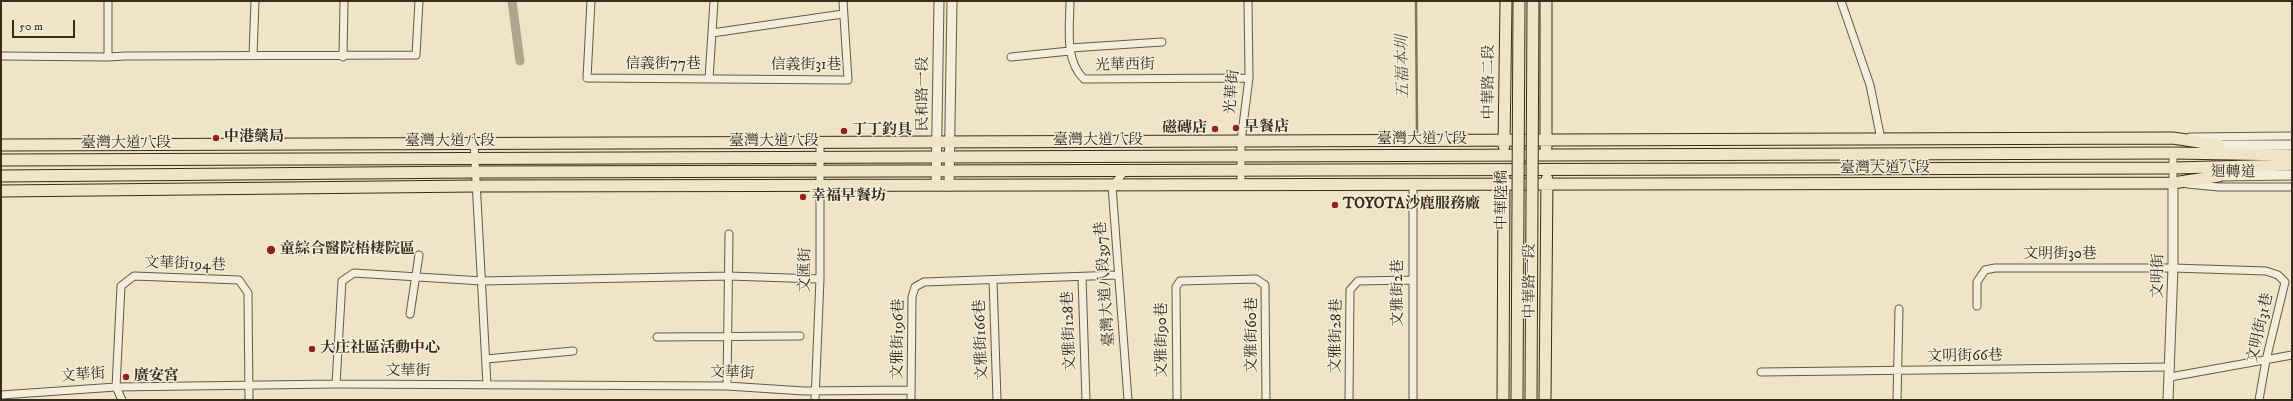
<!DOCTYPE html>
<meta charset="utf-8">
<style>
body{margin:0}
#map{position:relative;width:2293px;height:401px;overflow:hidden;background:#eee4c6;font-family:"IM FELL DW Pica",serif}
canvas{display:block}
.frame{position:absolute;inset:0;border:2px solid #392b1b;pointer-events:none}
.scale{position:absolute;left:12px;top:20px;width:63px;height:18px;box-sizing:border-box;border:2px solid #392b1b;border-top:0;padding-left:5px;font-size:12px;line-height:14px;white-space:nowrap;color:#392b1b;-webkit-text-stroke:3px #f4edda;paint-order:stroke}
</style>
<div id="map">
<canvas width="2293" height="401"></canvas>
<div class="frame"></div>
<div class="scale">50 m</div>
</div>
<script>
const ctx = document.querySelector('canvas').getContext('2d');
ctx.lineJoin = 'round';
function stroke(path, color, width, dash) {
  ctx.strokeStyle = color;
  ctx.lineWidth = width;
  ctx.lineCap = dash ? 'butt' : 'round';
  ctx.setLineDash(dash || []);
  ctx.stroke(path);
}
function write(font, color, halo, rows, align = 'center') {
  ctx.font = font + ' "IM FELL DW Pica","Noto Serif TC",serif';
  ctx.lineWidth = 3;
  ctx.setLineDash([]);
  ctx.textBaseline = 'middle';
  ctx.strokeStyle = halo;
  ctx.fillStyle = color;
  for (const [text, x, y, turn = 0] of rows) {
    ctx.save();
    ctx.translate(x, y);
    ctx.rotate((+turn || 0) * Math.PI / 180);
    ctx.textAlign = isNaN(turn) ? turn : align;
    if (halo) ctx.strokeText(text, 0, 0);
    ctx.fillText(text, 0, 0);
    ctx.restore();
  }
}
stroke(new Path2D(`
 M1416,1L1417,132`), '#80745f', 2.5);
stroke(new Path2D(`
 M512,1L520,61`), '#b0a58c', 9);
const minor = new Path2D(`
 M108,1V57
 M591,1L587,78L848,80L843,1
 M1070,1C1070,27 1064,60 1084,79L1249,78
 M1841,1L1870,85L1881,139
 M712,33L843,14
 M1070,48L1162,42
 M1,56L108,57L125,56L416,55L419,1
 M253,56L255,1
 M343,57L344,1
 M1011,57L1070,51
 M709,79L714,1
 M2190,137L2292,136
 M474,143L487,385
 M2173,153V183L2176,184
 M1125,171L1112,186L1128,400
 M2187,184L2219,187H2292
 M1413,185V400
 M1241,186V141L1249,78L1248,1
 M1082,277L1086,400
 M993,280L997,400
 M1977,306V282L1985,270L1995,268H2173L2266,271L2278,275L2285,282L2266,360L2259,400
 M410,314L419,255
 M657,337L800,336
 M486,359L573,351
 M1761,372L2170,367
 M2170,377L2292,355
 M336,384L342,281L354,273L482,281L728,276L820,279
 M727,386L729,234
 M1,395L116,387L336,384L727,386L804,391L911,390
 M122,400L116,387L121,286L134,276L239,280L248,293L249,400
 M815,400L820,279V141
 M911,400L912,297L915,287L924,282L1118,275
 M1177,400L1176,287L1180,281L1256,279L1265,285L1266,400
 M1349,400L1350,290L1358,281L1412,280
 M1897,400L1899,309`);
const tertiary = new Path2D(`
 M2219,145H2292
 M2219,176L2292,175
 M936,186L939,1
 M949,186L952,1
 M2168,400L2173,268V183`);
const primary = new Path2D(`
 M1,145L2173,138L2219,145
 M1504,146L1506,1
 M1546,147V1
 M1,160L2173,153L2292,155
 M1,176L475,172L2173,168L2292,165
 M1,191L476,186L2173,183L2219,176
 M1503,400L1504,178
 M1545,400L1547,179`);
stroke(minor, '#665946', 9);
stroke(tertiary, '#665946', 11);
stroke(primary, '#392b1b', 13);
stroke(minor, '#f4edda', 7);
stroke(tertiary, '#f4edda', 9);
stroke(primary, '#eee4c6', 11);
const primaryBridge = new Path2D(`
 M1517,400L1519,1
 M1531,400L1533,1`);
stroke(primaryBridge, '#392b1b', 13, []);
stroke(primaryBridge, '#eee4c6', 11);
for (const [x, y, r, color] of [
 [1236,128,4,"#8f2418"],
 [1215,129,4,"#8f2418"],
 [844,131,4,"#8f2418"],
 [216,138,4,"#8f2418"],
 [803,197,4,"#8f2418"],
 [1335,205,4,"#8f2418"],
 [271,250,5,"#8f2418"],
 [312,349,4,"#8f2418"],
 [126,377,4,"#8f2418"]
]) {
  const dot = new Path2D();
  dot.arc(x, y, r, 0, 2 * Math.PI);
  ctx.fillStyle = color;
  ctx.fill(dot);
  stroke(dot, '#f4edda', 1.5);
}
write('15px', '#392b1b', '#f4edda', [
 ["信義街77巷",663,65],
 ["信義街31巷",806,66],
 ["光華西街",1125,66,-1],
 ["中華路二段",1490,82,-90],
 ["光華街",1233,92,-85],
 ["民和路一段",924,94,-90],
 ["臺灣大道八段",1422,140],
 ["臺灣大道八段",1098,141],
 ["臺灣大道八段",450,142],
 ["臺灣大道八段",774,142],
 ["臺灣大道八段",126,144],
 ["臺灣大道八段",1885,169],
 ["迴轉道",2233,173,1],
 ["中華陸橋",1503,200,-90],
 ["文明街30巷",2060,255],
 ["文華街194巷",185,265,2],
 ["文匯街",806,270,-89],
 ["文明街",2159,276,-89],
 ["中華路一段",1531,281,-90],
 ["臺灣大道八段397巷",1106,284,-94],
 ["文雅街2巷",1399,293,-90],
 ["文明街31巷",2261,328,-77],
 ["文雅街128巷",1070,331,-92],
 ["文雅街60巷",1253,335,-90],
 ["文雅街28巷",1337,336,-89],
 ["文雅街196巷",899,339,-89],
 ["文雅街166巷",982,340,-92],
 ["文雅街90巷",1163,340,-90],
 ["文明街66巷",1965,357,-1],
 ["文華街",408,372],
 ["文華街",732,374,2],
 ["文華街",83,376,-4]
]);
write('bold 15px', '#392b1b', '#f4edda', [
 ["早餐店",1244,128],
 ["磁磚店",1207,129,"right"],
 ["丁丁釣具",852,131],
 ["中港藥局",224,138],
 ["幸福早餐坊",811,197],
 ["TOYOTA沙鹿服務廠",1343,205],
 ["童綜合醫院梧棲院區",280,250],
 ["大庄社區活動中心",320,349],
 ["廣安宮",134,377]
], 'left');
write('italic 16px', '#5d503d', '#f4edda', [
 ["五福本圳",1404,67,-91]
]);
</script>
